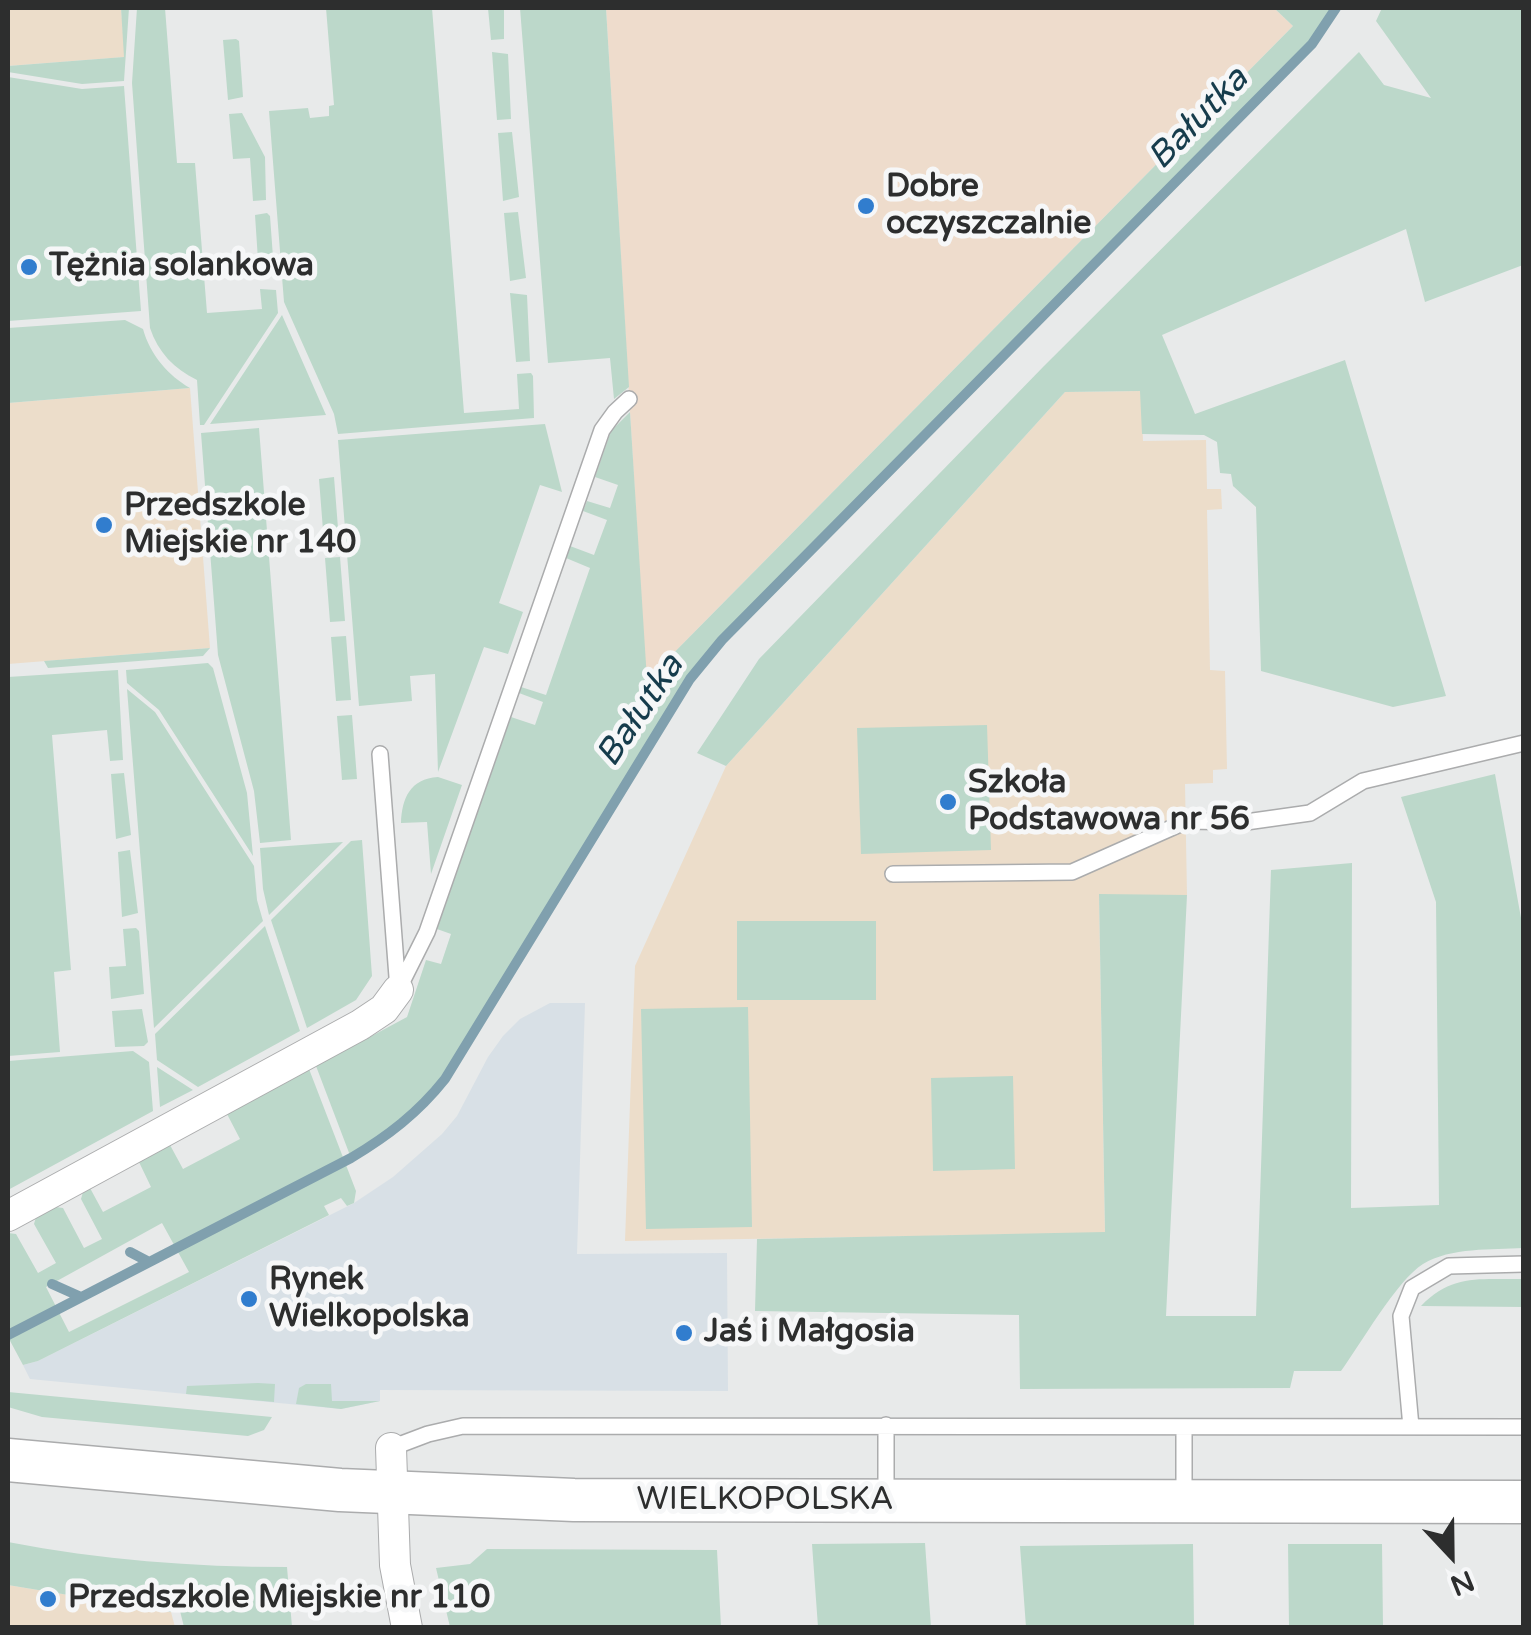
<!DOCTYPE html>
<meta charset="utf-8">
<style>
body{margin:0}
#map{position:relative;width:1531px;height:1635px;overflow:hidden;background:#e8eaea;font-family:"Varela Round",sans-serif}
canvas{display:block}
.frame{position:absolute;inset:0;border:10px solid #2d2e2e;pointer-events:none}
.north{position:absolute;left:1401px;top:1505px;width:100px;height:100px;-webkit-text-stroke:8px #f6f7f8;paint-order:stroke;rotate:158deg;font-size:28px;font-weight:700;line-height:40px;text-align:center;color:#2d2e2e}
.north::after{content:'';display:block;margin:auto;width:35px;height:45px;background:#2d2e2e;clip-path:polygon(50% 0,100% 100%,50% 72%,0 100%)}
</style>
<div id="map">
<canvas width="1531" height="1635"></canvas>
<div class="frame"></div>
<div class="north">N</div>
</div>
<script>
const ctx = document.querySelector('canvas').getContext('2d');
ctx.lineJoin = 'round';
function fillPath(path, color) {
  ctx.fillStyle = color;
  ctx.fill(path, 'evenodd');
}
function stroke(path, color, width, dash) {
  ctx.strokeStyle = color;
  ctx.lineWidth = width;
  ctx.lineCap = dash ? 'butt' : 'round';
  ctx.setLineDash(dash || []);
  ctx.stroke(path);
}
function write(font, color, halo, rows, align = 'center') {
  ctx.font = font + ' "Varela Round",sans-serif';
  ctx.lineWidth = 10;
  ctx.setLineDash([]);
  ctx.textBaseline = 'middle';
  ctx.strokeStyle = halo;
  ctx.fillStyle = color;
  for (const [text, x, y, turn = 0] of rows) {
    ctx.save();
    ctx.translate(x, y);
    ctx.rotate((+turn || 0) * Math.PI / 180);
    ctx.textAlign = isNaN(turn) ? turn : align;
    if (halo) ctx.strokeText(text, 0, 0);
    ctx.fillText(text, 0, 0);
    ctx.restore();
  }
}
fillPath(new Path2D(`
 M550,1003H585L577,1254L727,1253L728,1391L380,1390V1401L341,1409L30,1379L23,1365L38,1361L354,1203L393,1177L442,1134L457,1116L488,1057L503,1036L520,1019Z`), '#d8e0e6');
fillPath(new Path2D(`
 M606,8H1274L1293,26L646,681Z`), '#eedccc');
fillPath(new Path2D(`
 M8,8H121L125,57L8,66Z
 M190,388L210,648L8,664V403Z
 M1141,391L1143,441L1206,440L1207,489H1221L1222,509L1207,510L1210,670L1225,671L1227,769L1213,770V783L1185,784L1187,895H1099L1105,1233L625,1241L635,966L726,766L1065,392Z
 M8,1585L171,1612L175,1627H8Z`), '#ecddca');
fillPath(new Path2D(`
 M121,8H129L124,81L82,84L8,72V66L124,57Z
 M137,8H165L177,163H195L207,313L262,309L260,289L276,290L278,313L204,425H200L197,380C174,369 158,352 150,328L132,83Z
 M326,8H432L464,413L519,409L517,374L531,373L533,376L534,418L338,434L334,414L284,302L269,111L308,108L310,118L329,116V106L334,105Z
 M488,8H504V39L491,40Z
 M520,8H606L629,387L614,399L610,358L548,363Z
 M1274,8H1330L1334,11L1312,44L722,640L690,679L666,716L445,1079L406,1121L351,1158L316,1066L407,1017L426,960L441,964L451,934L437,929L511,717L535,725L543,702L519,693L521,687L546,695L590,568L566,558L570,546L594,555L607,520L583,511L587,501L610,508L618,485L595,477L611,431L630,412L647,680L1293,26Z
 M1382,8H1523V265L1425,302L1406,229L1162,335L1195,414L1345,360L1446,696L1393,707L1261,671L1256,507L1233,486L1231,474L1220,473L1217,442L1204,435L1142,434L1140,391L1065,392L726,766L697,753L759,659L1044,366L1359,52L1384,85L1431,98L1376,21Z
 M236,39L239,41L243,97L228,100L223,40Z
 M492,52L508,54L511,119L497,120Z
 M8,77L82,89L124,86L141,311L8,321Z
 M242,113L265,157L266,200L253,201L250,158L233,159L229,114Z
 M512,132L519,197L503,201L498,133Z
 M518,212L526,278L510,281L504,213Z
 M267,213L270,216L274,271L259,275L255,215Z
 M510,293L527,295L530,361L516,362Z
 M282,315L326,415L210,424Z
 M125,320L143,329C150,355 169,376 190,388L8,403V328Z
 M545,424L562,492L540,485L499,603L523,612L508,654L484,647L438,772L435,674L410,676L412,701L359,706L338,440Z
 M259,428L291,840L260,843L254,791L218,655L201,433Z
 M334,477L339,541L324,543L319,479Z
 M340,557L345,621L330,622L325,558Z
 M346,636L351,700L336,701L331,637Z
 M210,648L203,656L48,668L44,661Z
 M208,663L213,668L247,793L253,856L159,710L127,683L126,670Z
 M118,670L123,760L110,761L107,730L52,735L71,970L54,972L60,1052L8,1056V677Z
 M127,689L155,712L254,866L257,900L263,921L154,1028Z
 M352,715L357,779L342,780L337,716Z
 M987,725L991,850L861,854L857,728Z
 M124,773L131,835L116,839L111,774Z
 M1495,774L1523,929V1248C1492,1250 1451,1247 1423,1264C1397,1280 1360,1345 1341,1371H1294L1290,1388L1020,1389L1019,1315L755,1311L757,1239L1105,1232L1099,894L1187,895L1166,1316H1256L1271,870L1352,863L1351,1208L1439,1205L1436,902L1401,797Z
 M438,777L462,785L431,874L427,822L401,823C402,798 410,779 438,777Z
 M362,840L372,976L356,1000L307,1028L271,920L351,841Z
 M343,842L269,915L263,889L260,848Z
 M130,850L138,913L122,917L118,852Z
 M737,921H876V1000H737Z
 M265,926L300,1031L198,1087L157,1060L155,1034Z
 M136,928L139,931L144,994L111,999L109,967L126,966L123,929Z
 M748,1007L752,1227L646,1229L641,1009Z
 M142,1009L148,1042L144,1046L115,1047L112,1011Z
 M133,1051L149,1062L153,1111L8,1190V1061Z
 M157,1067L193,1090L160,1107Z
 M309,1069L356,1191L354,1203L347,1206L341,1198L324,1206L329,1215L38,1361L23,1365L8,1337V1233L16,1234L38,1273L56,1263L34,1224L36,1217L56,1207L63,1208L84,1248L102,1239L81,1199L83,1192L90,1188L103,1212L151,1187L139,1162L170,1145L183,1169L240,1139L227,1114ZM162,1223L189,1272L69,1332L46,1287Z
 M1013,1076L1015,1169L933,1171L931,1078Z
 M1523,1279V1307L1421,1306C1453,1273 1481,1280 1523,1279Z
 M258,1383L275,1384L274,1402L186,1394L187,1386Z
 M306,1384H331L332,1401H380L341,1409L296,1404L299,1388Z
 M8,1392L272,1417L264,1430L248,1436L42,1417L8,1407Z
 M8,1542C100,1560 193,1567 287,1567L292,1627H184L179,1607L171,1612L8,1585Z
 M925,1543L931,1627H818L812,1544Z
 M1193,1544L1194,1627H1026L1020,1546Z
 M1288,1544H1382L1383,1627H1289Z
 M487,1549L717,1550L721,1627H450L436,1568L470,1564Z`), '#bcd8ca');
stroke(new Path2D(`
 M130,1252L149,1262
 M52,1284L81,1297
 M8,1335L351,1158C388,1136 418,1113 445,1079L690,679L722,640L1312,44L1336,8`), '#80a0ae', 10);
const lane = new Path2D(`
 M380,754L398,990L427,932L602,430L615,412L629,399
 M893,874L1072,872L1187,821L1246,822L1310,813L1363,781L1524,743
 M886,1425V1496
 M1184,1427V1498
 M1411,1427L1401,1316L1412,1288L1449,1266L1524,1264
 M391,1448L428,1434L463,1426L1524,1427`);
const street = new Path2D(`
 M8,1216L360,1025L384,1009L398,990
 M391,1448L395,1565L407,1628`);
const secondary = new Path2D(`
 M8,1460L340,1490L574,1500L1524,1502`);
stroke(lane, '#abacad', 18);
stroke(street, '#abacad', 32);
stroke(secondary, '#abacad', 45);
stroke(lane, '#fff', 15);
stroke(street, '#fff', 30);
stroke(secondary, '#fff', 42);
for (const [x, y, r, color] of [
 [866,206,10,"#317dce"],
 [29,267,10,"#317dce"],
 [104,525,10,"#317dce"],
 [948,802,10,"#317dce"],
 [249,1299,10,"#317dce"],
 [684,1333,10,"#317dce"],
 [48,1599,10,"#317dce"]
]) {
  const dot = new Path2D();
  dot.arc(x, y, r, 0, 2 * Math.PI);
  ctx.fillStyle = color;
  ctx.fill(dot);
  stroke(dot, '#f6f7f8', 4);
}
write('bold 32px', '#2d2e2e', '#f6f7f8', [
 ["Dobre",886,188],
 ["oczyszczalnie",886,225],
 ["Tężnia solankowa",49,267],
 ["Przedszkole",124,507],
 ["Miejskie nr 140",124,544],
 ["Szkoła",968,784],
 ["Podstawowa nr 56",968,821],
 ["Rynek",269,1281],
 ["Wielkopolska",269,1318],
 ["Jaś i Małgosia",704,1333],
 ["Przedszkole Miejskie nr 110",68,1599]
], 'left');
write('32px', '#2d2e2e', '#f6f7f8', [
 ["WIELKOPOLSKA",765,1501]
]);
write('italic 35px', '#163c4c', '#f6f7f8', [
 ["Bałutka",1199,119,-46],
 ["Bałutka",641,711,-56]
]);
</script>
